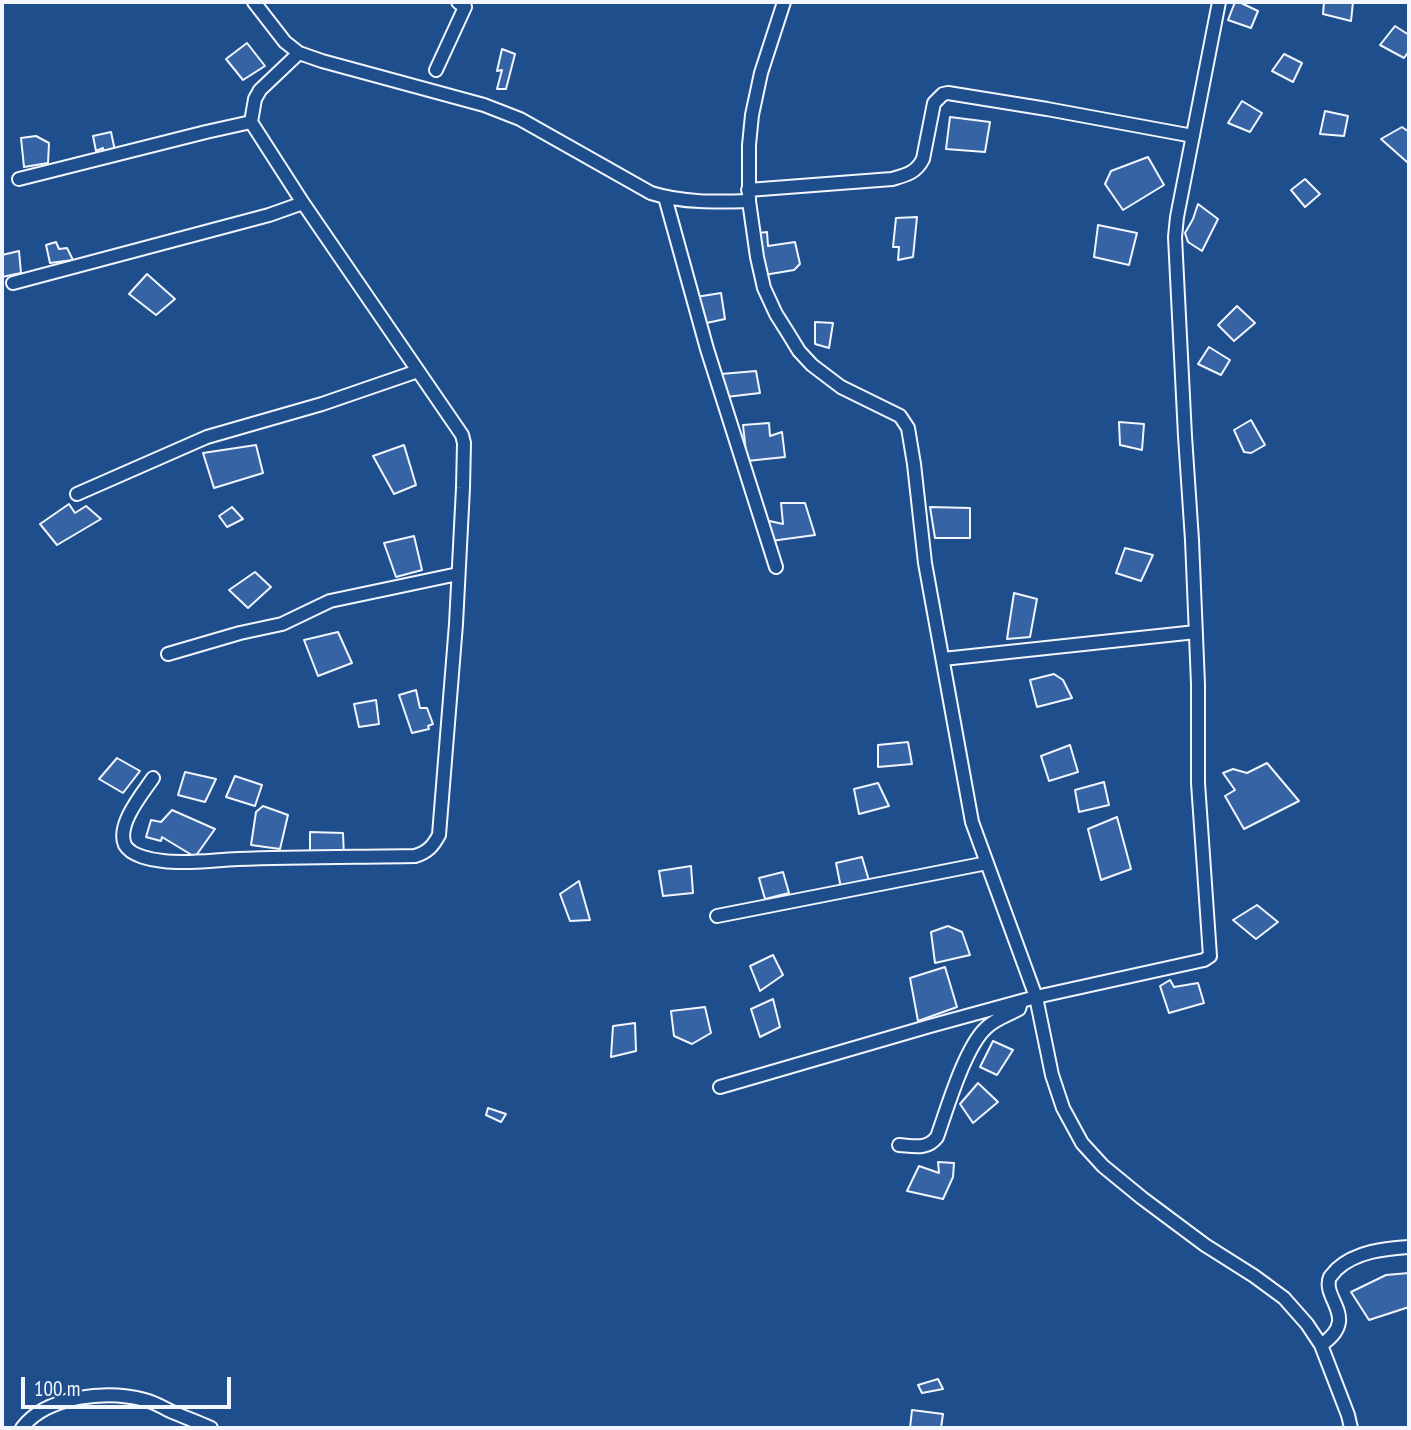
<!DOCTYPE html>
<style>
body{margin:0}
#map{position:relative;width:1411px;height:1430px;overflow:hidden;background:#1f4e8c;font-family:"PT Sans Narrow",sans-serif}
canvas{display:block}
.frame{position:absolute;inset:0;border:4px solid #f2f6ff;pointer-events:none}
.scale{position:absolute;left:21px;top:1377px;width:210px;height:32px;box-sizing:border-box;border:4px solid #f2f6ff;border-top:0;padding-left:9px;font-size:21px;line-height:24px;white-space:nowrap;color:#f2f6ff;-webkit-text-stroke:5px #1f4e8c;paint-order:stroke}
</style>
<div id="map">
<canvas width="1411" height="1430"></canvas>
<div class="frame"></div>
<div class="scale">100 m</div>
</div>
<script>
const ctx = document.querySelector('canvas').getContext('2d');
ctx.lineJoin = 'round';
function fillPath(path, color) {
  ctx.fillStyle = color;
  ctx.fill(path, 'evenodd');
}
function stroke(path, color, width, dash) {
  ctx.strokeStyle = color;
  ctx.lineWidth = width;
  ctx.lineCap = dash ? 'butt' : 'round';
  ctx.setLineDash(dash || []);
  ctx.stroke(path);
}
const building = new Path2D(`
 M1235,2H1239L1258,11L1251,28L1228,20Z
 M1324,2H1353L1351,21L1323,14Z
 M1395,26L1409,35V51L1404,58L1380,45Z
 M247,43L265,66L243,80L226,59Z
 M502,49L515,54L506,89H497L502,70L497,71Z
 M1284,54L1302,63L1293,82L1272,71Z
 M1242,101L1262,113L1250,132L1228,123Z
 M1325,111L1348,116L1344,136L1320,134Z
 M950,117L990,122L985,152L946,149Z
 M1402,127L1409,132V160L1407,162L1381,139Z
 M111,132L115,151L104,155L103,148L96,151L93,136Z
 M36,136L49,143L48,163L24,167L21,138Z
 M1148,157L1164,185L1123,210L1105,184L1111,171Z
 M1305,179L1320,194L1305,207L1291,190Z
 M1198,204L1218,219L1202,251L1188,242L1185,233L1193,219Z
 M917,217L913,257L898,260L899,247H893L896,218Z
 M1098,225L1137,233L1129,265L1094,257Z
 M767,232L768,246L795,242L800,264L794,270L764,275L759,233Z
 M56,242L59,249L67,248L73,260L50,263L46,245Z
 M19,251L21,273L2,277V255Z
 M147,274L175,299L156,315L129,294Z
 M721,293L725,319L702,324L696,297Z
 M1237,306L1255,323L1234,341L1218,325Z
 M815,322L833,323L829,348L815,344Z
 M1209,347L1230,360L1221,375L1198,364Z
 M756,371L760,393L726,397L721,374Z
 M1251,420L1265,445L1251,453L1244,452L1234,430Z
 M1119,422L1144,424L1142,450L1120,445Z
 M769,423L770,436L782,432L785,457L747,461L743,425Z
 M256,445L263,473L214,488L203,453Z
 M404,445L416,485L394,494L373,456Z
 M781,503H805L815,535L771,541L765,520L783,524Z
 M69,504L75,513L86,506L101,519L57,545L40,524Z
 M232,507L243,519L227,527L219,516Z
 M930,507L970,508V538H935Z
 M414,536L422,570L396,577L384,543Z
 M1125,548L1153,555L1141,581L1116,573Z
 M255,572L271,587L248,608L229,590Z
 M1014,593L1037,599L1030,637L1007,639Z
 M338,632L352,663L318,676L304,640Z
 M1054,674L1063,680L1072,698L1037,707L1030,680Z
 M416,690L420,708H427L433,724L428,726L429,729L412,733L399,695Z
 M376,700L379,724L359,727L354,704Z
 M908,742L912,764L878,767V745Z
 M1070,745L1078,772L1049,781L1041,756Z
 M117,758L140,771L123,793L99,779Z
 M1267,763L1299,801L1244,829L1225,796L1235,790L1223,773L1233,769L1247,773Z
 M185,772L216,779L205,802L178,795Z
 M235,776L262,785L255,806L226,797Z
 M1104,782L1109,805L1079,812L1075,790Z
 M878,783L889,806L859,814L854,789Z
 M263,806L288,815L280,849L251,845L256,812Z
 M172,810L215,829L195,857L162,837L161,841L146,837L151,820L161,822Z
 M1117,817L1131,869L1101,880L1088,829Z
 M310,832L343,833L344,857L310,856Z
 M862,857L870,884L841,888L836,863Z
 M691,866L693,893L663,896L659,871Z
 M783,872L789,893L765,899L759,878Z
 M579,881L590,920L570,921L560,894Z
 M1257,905L1278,922L1256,939L1233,920Z
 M948,926L962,932L970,955L935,963L931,932Z
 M773,955L783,975L760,991L750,966Z
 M945,967L957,1007L918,1021L910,978Z
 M1170,980L1174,987L1198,983L1204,1003L1169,1013L1160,986Z
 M773,999L780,1027L760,1037L751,1009Z
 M705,1007L711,1033L692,1044L674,1036L671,1011Z
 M635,1023L636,1051L611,1057L613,1026Z
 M993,1041L1013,1050L997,1075L980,1067Z
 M978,1083L998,1102L973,1123L960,1104Z
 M488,1108L506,1114L501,1122L486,1115Z
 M938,1162L954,1163L953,1177L943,1199L907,1191L919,1166L939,1173Z
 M1409,1273V1307L1369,1320L1351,1292L1386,1275Z
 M938,1379L943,1389L922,1393L918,1385Z
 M912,1410L943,1414L941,1428H910Z`);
fillPath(building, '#3563a3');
stroke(building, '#f2f6ff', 2);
const minor = new Path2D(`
 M254,2L285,42L299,53L322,61L484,105L520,119L651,193C683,203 716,202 749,201
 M784,2L761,73L752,115L749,145V201L757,257L764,288L776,314L788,333L799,351L812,365L841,387L900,416L908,428L914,464L925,563L972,822L1036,997L1052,1075L1063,1108L1082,1143L1103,1166L1142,1198L1205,1245L1254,1276L1284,1298L1307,1324L1321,1345L1348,1415L1351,1428
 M436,70L465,7L458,2
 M19,179L206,132L251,122L255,99L260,90L299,53
 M748,190L892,179C906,175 916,173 923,159L934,103L943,94L948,93L1047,109L1193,136
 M665,197L707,349L776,567
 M13,283L269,215L303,203
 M77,494L207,437L322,404L418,371
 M168,654L240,633L282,624L330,601L458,574
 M943,659L1196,632
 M153,778C142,794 116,825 125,845C131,856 152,860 163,861C188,864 213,860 238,859C297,857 356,857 415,856C428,852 433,846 439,835L456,624L463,488L464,443L462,435L303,203L251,122
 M717,916L987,863
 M720,1087L930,1026L1036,997L1204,960L1210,956L1198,783V684L1192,540L1185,436L1175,237L1177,217L1219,2
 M899,1145C914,1146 927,1150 937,1137C947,1109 965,1047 986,1028C995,1019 1008,1015 1019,1009L1021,1002
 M1321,1345C1361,1318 1321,1299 1330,1277C1331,1276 1336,1270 1337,1269C1357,1251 1384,1249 1409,1247
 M22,1428C47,1395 108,1390 145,1400C154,1402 162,1407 170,1411C184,1417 198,1422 211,1428`);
stroke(minor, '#f2f6ff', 16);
stroke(minor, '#1f4e8c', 12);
</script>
